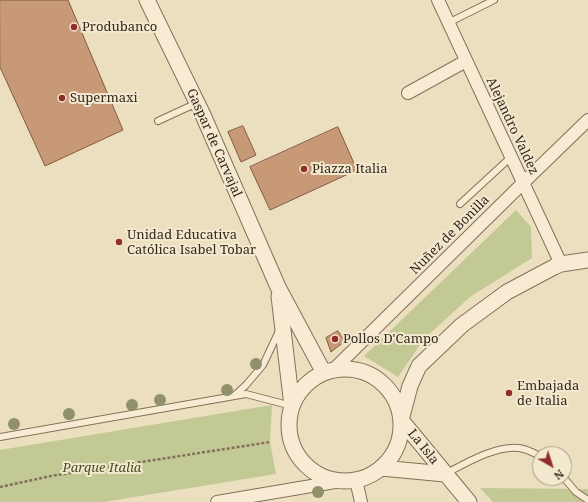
<!DOCTYPE html>
<meta charset="utf-8">
<style>
body{margin:0}
#map{position:relative;width:588px;height:502px;overflow:hidden;background:#ecdfc0;font-family:"Noto Serif",serif}
canvas{display:block}
.north{position:absolute;left:532px;top:446px;width:40px;height:40px;box-sizing:border-box;background:#f3e9cf;border:1px solid #a79c88;border-radius:50%;rotate:141deg;font-size:11px;font-weight:700;line-height:16px;text-align:center;color:#34281d}
.north::after{content:'';display:block;margin:auto;width:14px;height:18px;background:#902c2c;clip-path:polygon(50% 0,100% 100%,50% 72%,0 100%)}
</style>
<div id="map">
<canvas width="588" height="502"></canvas>
<div class="north">N</div>
</div>
<script>
const ctx = document.querySelector('canvas').getContext('2d');
ctx.lineJoin = 'round';
function fillPath(path, color) {
  ctx.fillStyle = color;
  ctx.fill(path, 'evenodd');
}
function stroke(path, color, width, dash) {
  ctx.strokeStyle = color;
  ctx.lineWidth = width;
  ctx.lineCap = dash ? 'butt' : 'round';
  ctx.setLineDash(dash || []);
  ctx.stroke(path);
}
function write(font, color, halo, rows, align = 'center') {
  ctx.font = font + ' "Noto Serif",serif';
  ctx.lineWidth = 4;
  ctx.setLineDash([]);
  ctx.textBaseline = 'middle';
  ctx.strokeStyle = halo;
  ctx.fillStyle = color;
  for (const [text, x, y, turn = 0] of rows) {
    ctx.save();
    ctx.translate(x, y);
    ctx.rotate((+turn || 0) * Math.PI / 180);
    ctx.textAlign = isNaN(turn) ? turn : align;
    if (halo) ctx.strokeText(text, 0, 0);
    ctx.fillText(text, 0, 0);
    ctx.restore();
  }
}
fillPath(new Path2D(`
 M516,210L531,227L532,258L470,297L424,339L398,377L364,356Z
 M272,405L270,442L276,474L104,502H0V450Z
 M480,488L588,489V502H493Z`), '#c3c995');
const building = new Path2D(`
 M0,0H68L123,130L45,166L0,67Z
 M243,126L256,155L241,162L228,132Z
 M338,127L357,170L270,210L250,167Z
 M338,331L345,341L331,352L326,338Z`);
fillPath(building, '#c89977');
stroke(building, '#825a40', 1);
const service = new Path2D(`
 M448,23L494,0
 M158,121L197,103
 M460,204L511,157
 M235,395L246,385L263,365L279,331
 M0,437L246,394L292,406
 M445,474C466,463 496,445 519,448C527,449 534,453 540,456
 M564,478L576,492L588,500`);
const minor = new Path2D(`
 M438,0L561,264
 M408,93L466,61
 M333,370L523,183L588,120
 M356,480L361,502
 M217,502L341,481`);
const tertiary = new Path2D(`
 M147,0L203,115L278,287L324,373
 M279,296L292,406
 M289 425a56 56 0 1 1 112 0a56 56 0 1 1-112 0Z
 M381,468L445,474
 M469,502L401,420L410,386L419,366L462,325L507,292L554,267L561,264L588,260`);
stroke(service, '#847059', 8);
stroke(minor, '#847059', 14);
stroke(tertiary, '#847059', 17);
stroke(new Path2D(`
 M0,487L51,476L270,442`), '#847059', 2.5, [3, 2]);
stroke(service, '#f7ecd3', 6);
stroke(minor, '#f7ecd3', 12);
stroke(tertiary, '#f7ecd3', 15);
ctx.fillStyle = '#90906a';
for (const [x, y] of [
 [256,364],
 [227,390],
 [160,400],
 [132,405],
 [69,414],
 [14,424],
 [318,492]
]) {
  ctx.beginPath();
  ctx.arc(x, y, 6, 0, 2 * Math.PI);
  ctx.fill();
}
for (const [x, y, r, color] of [
 [74,27,4,"#902c2c"],
 [62,98,4,"#902c2c"],
 [304,169,4,"#902c2c"],
 [119,242,4,"#902c2c"],
 [335,339,4,"#902c2c"],
 [509,393,4,"#902c2c"]
]) {
  const dot = new Path2D();
  dot.arc(x, y, r, 0, 2 * Math.PI);
  ctx.fillStyle = color;
  ctx.fill(dot);
  stroke(dot, '#f3e9cf', 1.5);
}
write('13px', '#34281d', '#f3e9cf', [
 ["Produbanco",82,27],
 ["Supermaxi",70,98],
 ["Piazza Italia",312,169],
 ["Unidad Educativa",127,235],
 ["Católica Isabel Tobar",127,250],
 ["Pollos D'Campo",343,339],
 ["Embajada",517,386],
 ["de Italia",517,401]
], 'left');
write('13px', '#34281d', '#f3e9cf', [
 ["Alejandro Valdez",512,126,65],
 ["Gaspar de Carvajal",214,143,66],
 ["Nuñez de Bonilla",450,235,-45],
 ["La Isla",423,447,51]
]);
write('italic 13px', '#455024', '#f3e9cf', [
 ["Parque Italia",102,468]
]);
</script>
